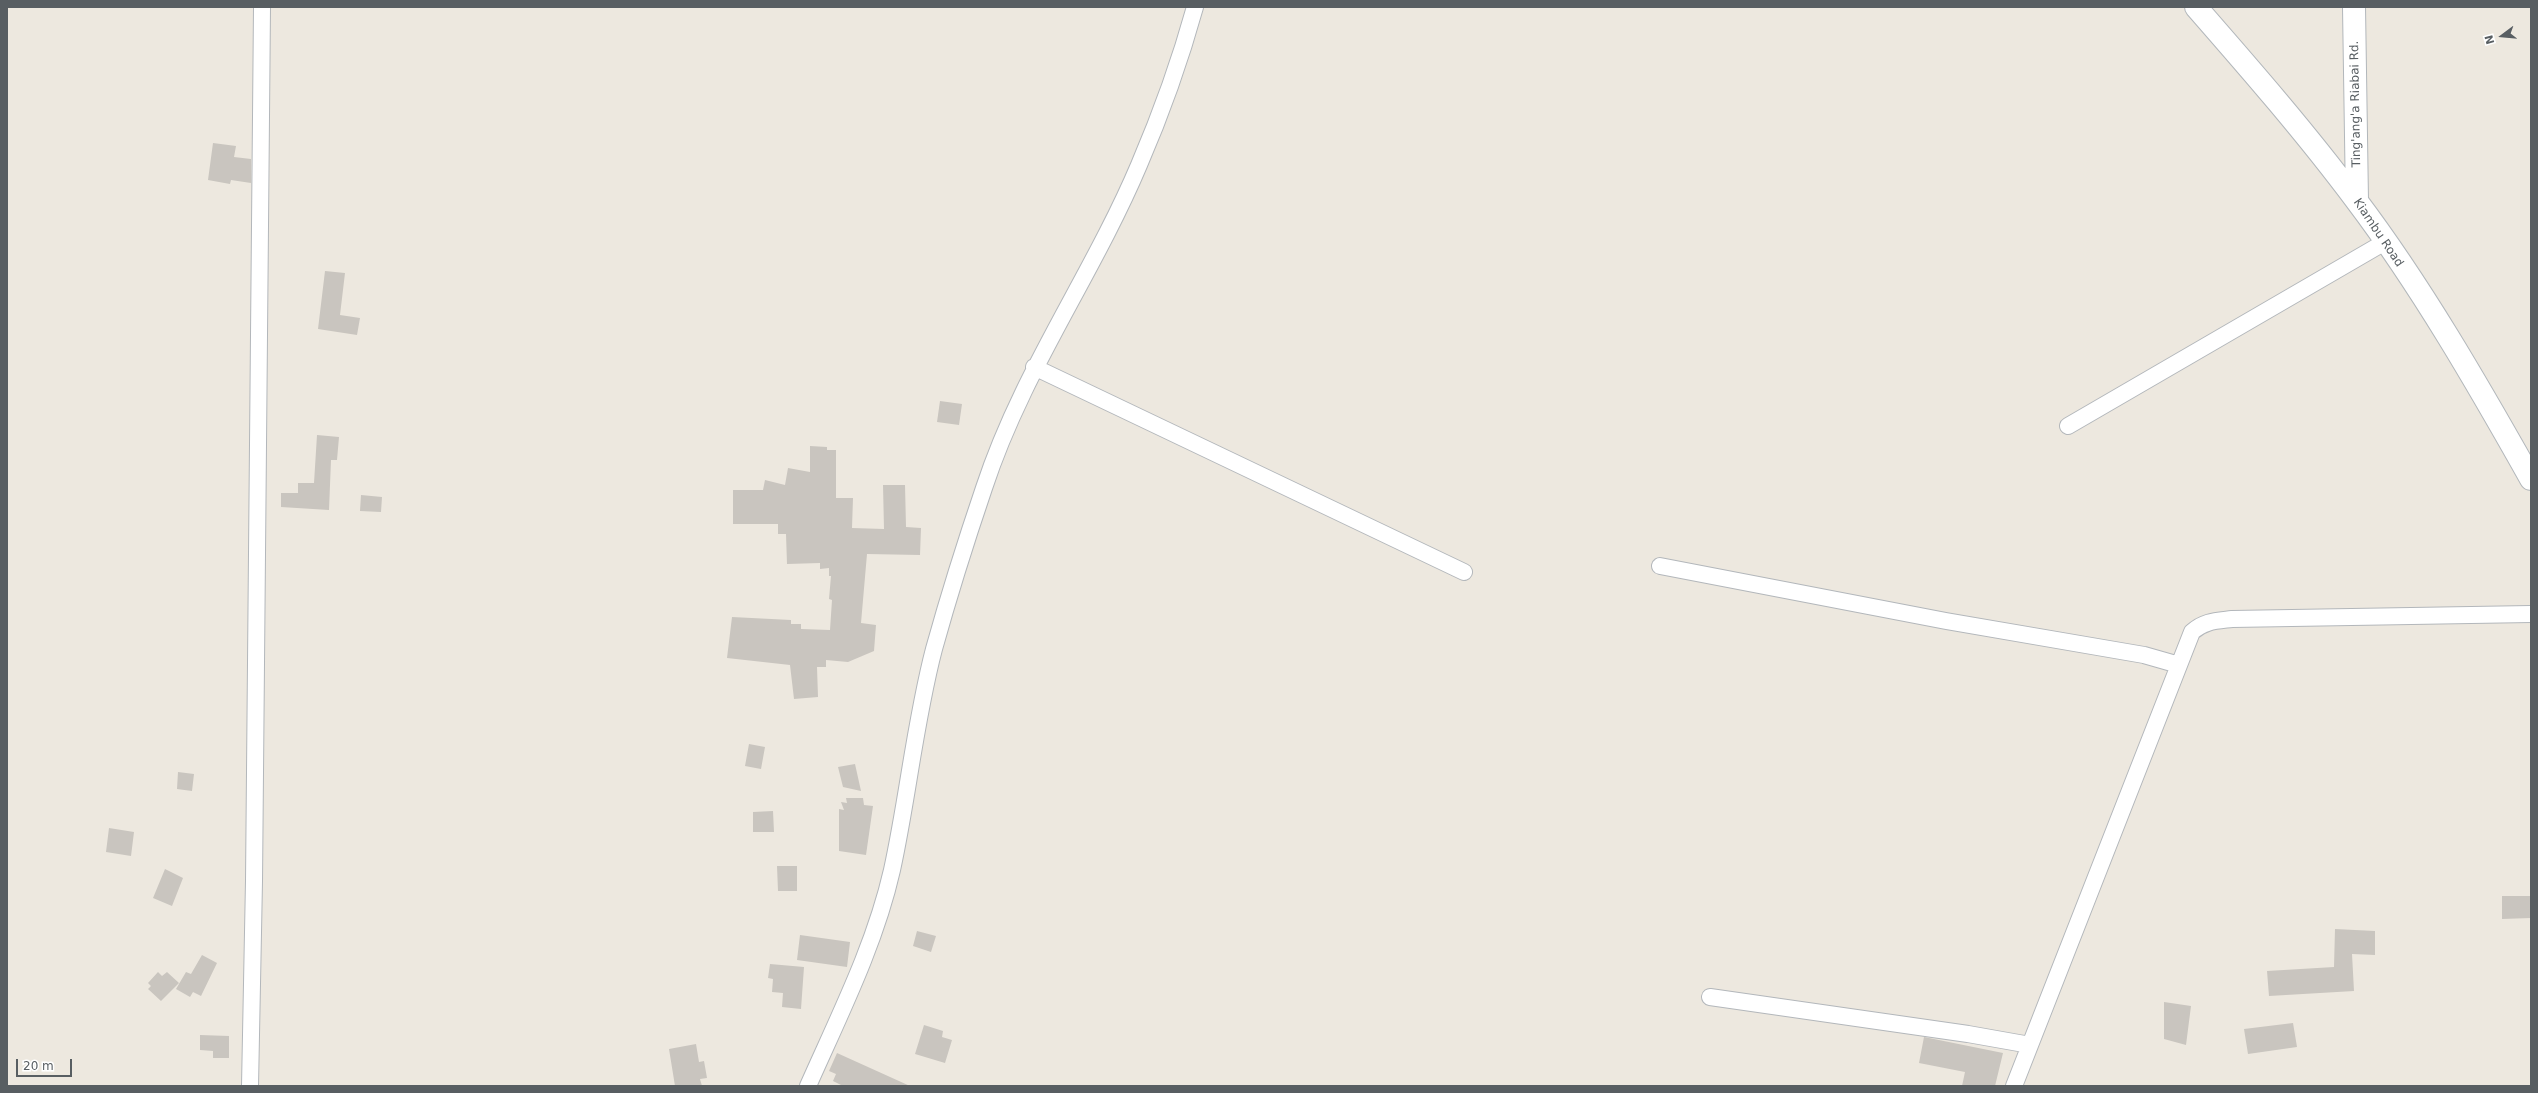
<!DOCTYPE html>
<style>
body{margin:0}
#map{position:relative;width:2538px;height:1093px;overflow:hidden;background:#ede8df;font-family:"DejaVu Sans",sans-serif}
canvas{display:block}
.frame{position:absolute;inset:0;border:8px solid #585e62;pointer-events:none}
.north{position:absolute;left:2482px;top:16px;width:40px;height:40px;-webkit-text-stroke:3px #fff;paint-order:stroke;rotate:254deg;font-size:11px;font-weight:700;line-height:16px;text-align:center;color:#585e62}
.north::after{content:'';display:block;margin:auto;width:14px;height:18px;background:#585e62;clip-path:polygon(50% 0,100% 100%,50% 72%,0 100%)}
.scale{position:absolute;left:16px;top:1059px;width:56px;height:18px;box-sizing:border-box;border:2px solid #585e62;border-top:0;padding-left:5px;font-size:12px;line-height:14px;white-space:nowrap;color:#585e62;-webkit-text-stroke:3px #fff;paint-order:stroke}
</style>
<div id="map">
<canvas width="2538" height="1093"></canvas>
<div class="frame"></div>
<div class="north">N</div>
<div class="scale">20 m</div>
</div>
<script>
const ctx = document.querySelector('canvas').getContext('2d');
ctx.lineJoin = 'round';
function fillPath(path, color) {
  ctx.fillStyle = color;
  ctx.fill(path, 'evenodd');
}
function stroke(path, color, width, dash) {
  ctx.strokeStyle = color;
  ctx.lineWidth = width;
  ctx.lineCap = dash ? 'butt' : 'round';
  ctx.setLineDash(dash || []);
  ctx.stroke(path);
}
function write(font, color, halo, rows, align = 'center') {
  ctx.font = font + ' "DejaVu Sans",sans-serif';
  ctx.lineWidth = 3;
  ctx.setLineDash([]);
  ctx.textBaseline = 'middle';
  ctx.strokeStyle = halo;
  ctx.fillStyle = color;
  for (const [text, x, y, turn = 0] of rows) {
    ctx.save();
    ctx.translate(x, y);
    ctx.rotate((+turn || 0) * Math.PI / 180);
    ctx.textAlign = isNaN(turn) ? turn : align;
    if (halo) ctx.strokeText(text, 0, 0);
    ctx.fillText(text, 0, 0);
    ctx.restore();
  }
}
fillPath(new Path2D(`
 M213,143L236,146L234,157L251,159V183L231,180L230,184L208,180Z
 M325,271L345,273L340,315L360,318L357,335L318,329Z
 M940,401L962,404L959,425L937,422Z
 M317,435L339,437L337,460H331L329,510L281,507V493H298V483H314Z
 M810,446L827,447V450H836V498H853L852,528L884,529L883,485H905L906,527L921,528L920,555L867,554L861,623L876,625L874,651L848,662L826,660V667H817L818,697L794,699L790,665L727,658L732,617L791,620V624H801V629L830,630L832,600L829,599L831,576H829V568L820,569V563L787,564L786,534H778V524H733V490H763L765,480L785,485L788,468L810,472Z
 M361,495L382,497L381,512L360,511Z
 M749,744L765,747L761,769L745,766Z
 M855,764L861,791L843,787L838,767Z
 M178,772L194,774L192,791L177,789Z
 M846,798H863L864,805L873,806L866,855L839,851V809L844,810L841,802L847,803Z
 M773,811L774,832H753V812Z
 M109,828L134,832L131,856L106,852Z
 M777,866H797V891H778Z
 M165,869L183,878L172,906L153,898Z
 M2502,896H2531V918L2502,919Z
 M2335,929L2375,931V955L2352,954L2354,991L2269,996L2267,971L2334,967Z
 M917,931L936,936L931,952L913,946Z
 M800,935L850,942L847,967L797,960Z
 M202,955L217,963L201,996L193,992L190,997L176,989L186,972L191,974Z
 M770,964L804,967L801,1009L782,1007L783,993L772,992L773,979L768,978Z
 M158,972L162,976L167,972L179,983L161,1001L148,989L151,986L148,983Z
 M2164,1002L2191,1006L2186,1045L2164,1039Z
 M2293,1023L2297,1047L2248,1054L2244,1029Z
 M924,1025L943,1031L942,1037L952,1040L945,1063L915,1054Z
 M200,1035L229,1036V1058H213V1051L200,1050Z
 M1924,1037L2003,1053L1995,1086H1962L1965,1072L1919,1063Z
 M696,1044L699,1062L704,1061L707,1078L700,1079L702,1086H675L669,1049Z
 M837,1053L910,1086H843L833,1081L836,1074L829,1071Z`), '#c9c5bf');
const street = new Path2D(`
 M1034,367L1464,572
 M2068,426L2385,242
 M1660,566L1946,621L2144,655L2179,665
 M1710,997L1968,1034L2030,1045
 M250,1086L254,881L262,7
 M808,1086C839,1016 875,945 892,870C908,797 915,721 934,649C949,595 966,541 984,488C1022,372 1092,276 1139,165C1161,114 1180,61 1195,7
 M2014,1086L2192,632C2204,621 2216,621 2232,619L2531,614`);
const secondary = new Path2D(`
 M2196,7C2251,70 2306,133 2356,200C2421,286 2478,385 2531,479
 M2354,7L2357,201`);
stroke(street, '#b3b7bb', 18);
stroke(secondary, '#b2b7bb', 24);
stroke(street, '#fff', 16);
stroke(secondary, '#fff', 22);
write('12px', '#585e62', '#fff', [
 ["Ting'ang'a Riabai Rd.",2356,104,-91],
 ["Kiambu Road",2378,233,56]
]);
</script>
